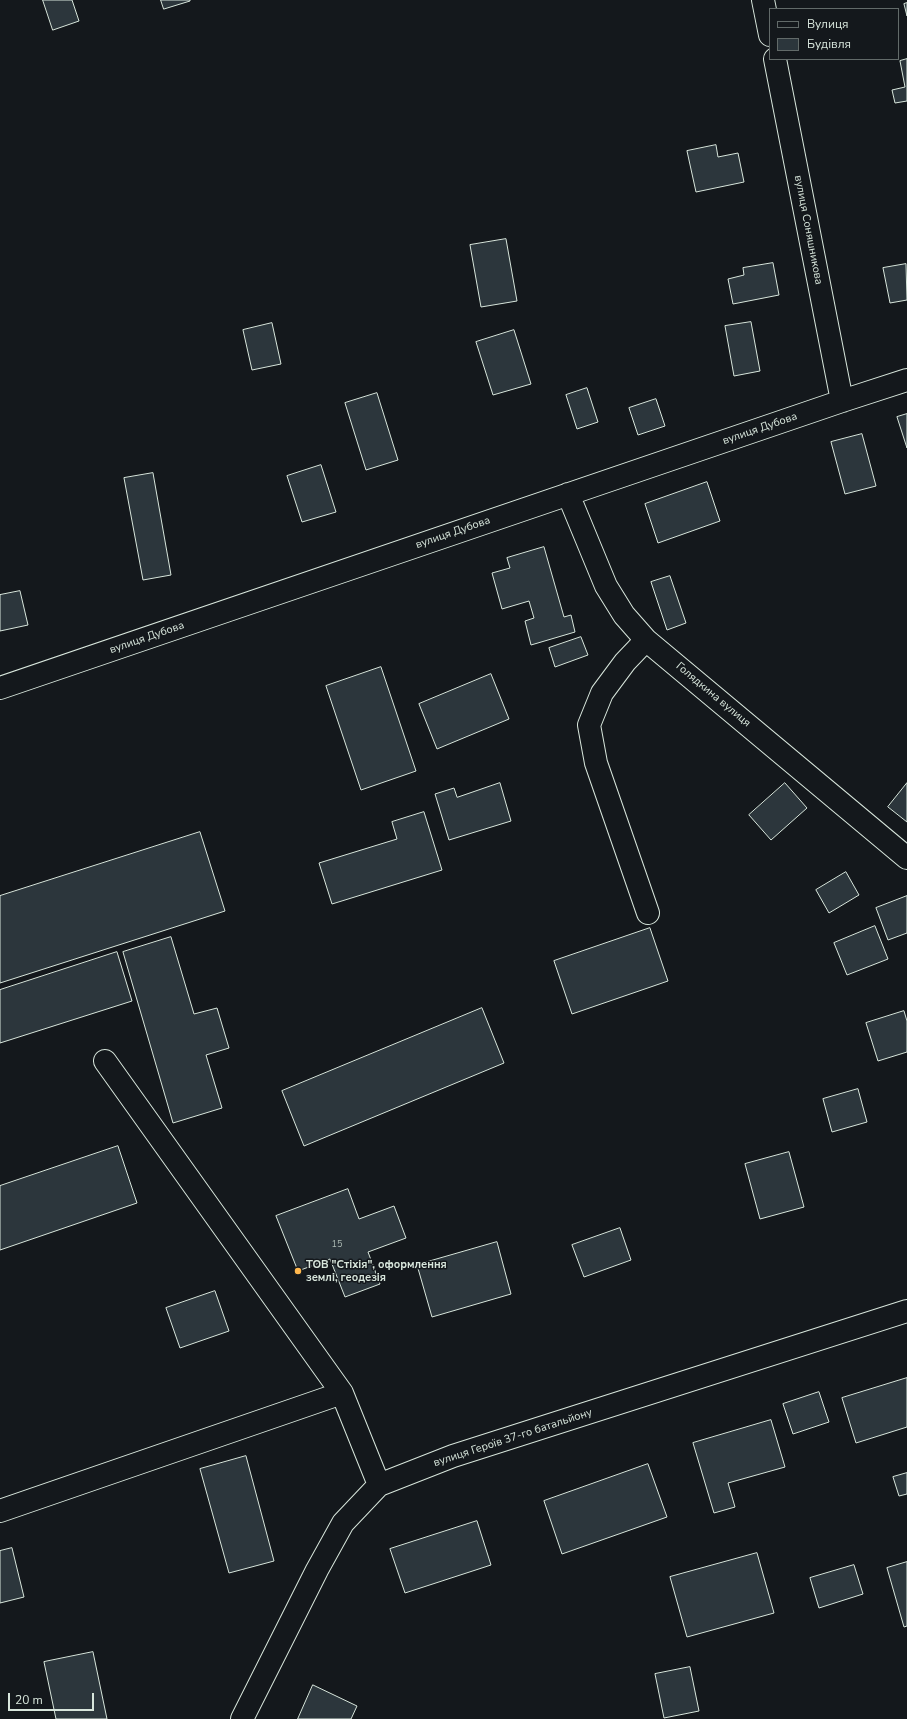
<!DOCTYPE html>
<meta charset="utf-8">
<style>
body{margin:0}
#map{position:relative;width:907px;height:1719px;overflow:hidden;background:#14181c;font-family:"Nunito Sans",sans-serif}
canvas{display:block}
.legend{position:absolute;left:769px;top:8px;width:130px;height:52px;box-sizing:border-box;background:#14181c;border:1px solid #626a69;margin:0;padding:5px 7px;list-style:none;font-size:12px;color:#d8e6dc}
.legend li{display:flex;align-items:center;gap:8px;height:20px}
.legend b{width:20px;border:1px solid #626a69}
.scale{position:absolute;left:8px;top:1693px;width:86px;height:18px;box-sizing:border-box;border:2px solid #d8e6dc;border-top:0;padding-left:5px;font-size:12px;line-height:14px;white-space:nowrap;color:#d8e6dc;-webkit-text-stroke:3px #14181c;paint-order:stroke}
</style>
<div id="map">
<canvas width="907" height="1719"></canvas>
<ul class="legend">
<li><b style="height:5px;background:#14181c"></b>Вулиця</li>
<li><b style="height:11px;background:#2c363c"></b>Будівля</li>
</ul>
<div class="scale">20 m</div>
</div>
<script>
const ctx = document.querySelector('canvas').getContext('2d');
ctx.lineJoin = 'round';
function fillPath(path, color) {
  ctx.fillStyle = color;
  ctx.fill(path, 'evenodd');
}
function stroke(path, color, width, dash) {
  ctx.strokeStyle = color;
  ctx.lineWidth = width;
  ctx.lineCap = dash ? 'butt' : 'round';
  ctx.setLineDash(dash || []);
  ctx.stroke(path);
}
function write(font, color, halo, rows, align = 'center') {
  ctx.font = font + ' "Nunito Sans",sans-serif';
  ctx.lineWidth = 3;
  ctx.setLineDash([]);
  ctx.textBaseline = 'middle';
  ctx.strokeStyle = halo;
  ctx.fillStyle = color;
  for (const [text, x, y, turn = 0] of rows) {
    ctx.save();
    ctx.translate(x, y);
    ctx.rotate((+turn || 0) * Math.PI / 180);
    ctx.textAlign = isNaN(turn) ? turn : align;
    if (halo) ctx.strokeText(text, 0, 0);
    ctx.fillText(text, 0, 0);
    ctx.restore();
  }
}
const building = new Path2D(`
 M43,0H72L79,21L53,30Z
 M161,0H190V1L164,9Z
 M907,3V16L904,4Z
 M907,59V101L895,103L892,90L905,87L900,61Z
 M716,145L718,157L738,153L744,182L696,192L687,151Z
 M506,239L517,301L481,307L470,245Z
 M773,263L779,295L733,304L728,279L744,275L743,268Z
 M906,264L907,300L890,303L883,268Z
 M751,322L760,371L734,376L725,326Z
 M272,323L281,364L252,370L243,330Z
 M514,330L531,384L493,395L476,342Z
 M587,388L598,422L577,429L566,395Z
 M377,393L398,460L366,470L345,403Z
 M656,399L665,426L638,435L629,408Z
 M907,414V448L897,417Z
 M862,434L876,486L845,494L831,442Z
 M321,465L336,512L302,522L287,476Z
 M153,473L171,575L143,580L124,478Z
 M707,482L720,521L658,543L645,504Z
 M544,547L564,617L571,615L575,632L531,645L525,621L534,618L529,601L502,609L492,573L510,568L507,558Z
 M670,576L686,623L667,630L651,582Z
 M20,591L28,625L0,631V595Z
 M581,637L588,655L555,667L549,648Z
 M381,667L416,771L361,790L326,686Z
 M491,674L509,719L437,749L419,704Z
 M500,783L511,821L449,840L435,794L454,788L457,797Z
 M785,783L807,808L771,840L749,815Z
 M907,783V822L888,807Z
 M424,812L442,870L332,904L319,863L397,839L392,822Z
 M200,832L225,911L0,983V896Z
 M846,872L859,895L829,913L816,890Z
 M907,896V933L888,940L876,908Z
 M875,926L888,959L847,975L834,943Z
 M650,928L668,981L572,1014L554,961Z
 M171,937L194,1014L217,1008L229,1048L206,1055L222,1108L173,1123L123,952Z
 M117,952L132,1001L0,1043V990Z
 M482,1008L504,1063L304,1146L282,1091Z
 M904,1011L907,1021V1052L878,1061L866,1023Z
 M858,1089L867,1122L832,1132L823,1099Z
 M118,1146L137,1203L0,1250V1186Z
 M789,1152L804,1207L760,1219L745,1164Z
 M348,1189L359,1219L394,1206L406,1238L368,1252L380,1284L345,1297L330,1259L298,1271L276,1216Z
 M620,1228L631,1260L584,1277L572,1245Z
 M497,1242L511,1294L432,1317L417,1265Z
 M215,1291L229,1331L180,1348L166,1308Z
 M907,1378V1427L856,1443L842,1398Z
 M819,1392L829,1422L793,1434L783,1404Z
 M771,1420L785,1467L728,1483L735,1507L714,1513L693,1443Z
 M246,1456L274,1561L229,1573L200,1469Z
 M648,1464L667,1517L562,1554L544,1501Z
 M907,1473V1494L899,1496L893,1477Z
 M477,1521L491,1565L405,1593L390,1549Z
 M12,1548L24,1597L0,1603V1551Z
 M757,1553L774,1613L687,1637L670,1577Z
 M907,1562V1626L904,1627L887,1568Z
 M854,1565L863,1594L819,1608L810,1578Z
 M93,1652L107,1719H56L44,1662Z
 M690,1667L699,1711L664,1718L655,1674Z
 M313,1685L357,1706L351,1719H298Z`);
fillPath(building, '#2c363c');
stroke(building, '#d8e6dc', 1);
const minor = new Path2D(`
 M763,0L770,35
 M775,59L842,401
 M568,494L606,586L624,615L646,640L907,858
 M646,640L625,662L602,693L589,725L596,763L648,913
 M0,688L842,401L907,380
 M105,1061L342,1393L379,1485
 M0,1511L342,1393
 M242,1719L317,1570L343,1523L379,1485L453,1456L907,1311`);
stroke(minor, '#d8e6dc', 24);
stroke(minor, '#14181c', 22);
for (const [x, y, r, color] of [
 [298,1271,4,"#ffb74d"]
]) {
  const dot = new Path2D();
  dot.arc(x, y, r, 0, 2 * Math.PI);
  ctx.fillStyle = color;
  ctx.fill(dot);
  stroke(dot, '#14181c', 1.5);
}
write('9px', '#adbab4', null, [
 ["15",337,1245]
]);
write('11px', '#d8e6dc', '#14181c', [
 ["вулиця Соняшникова",808,230,79],
 ["вулиця Дубова",760,429,-19],
 ["вулиця Дубова",453,533,-19],
 ["вулиця Дубова",147,638,-19],
 ["Голядкина вулиця",713,695,40],
 ["вулиця Героїв 37-го батальйону",513,1438,-18]
]);
write('bold 11px', '#d8e6dc', '#14181c', [
 ["ТОВ \"Стіхія\", оформлення",306,1265],
 ["землі, геодезія",306,1278]
], 'left');
</script>
